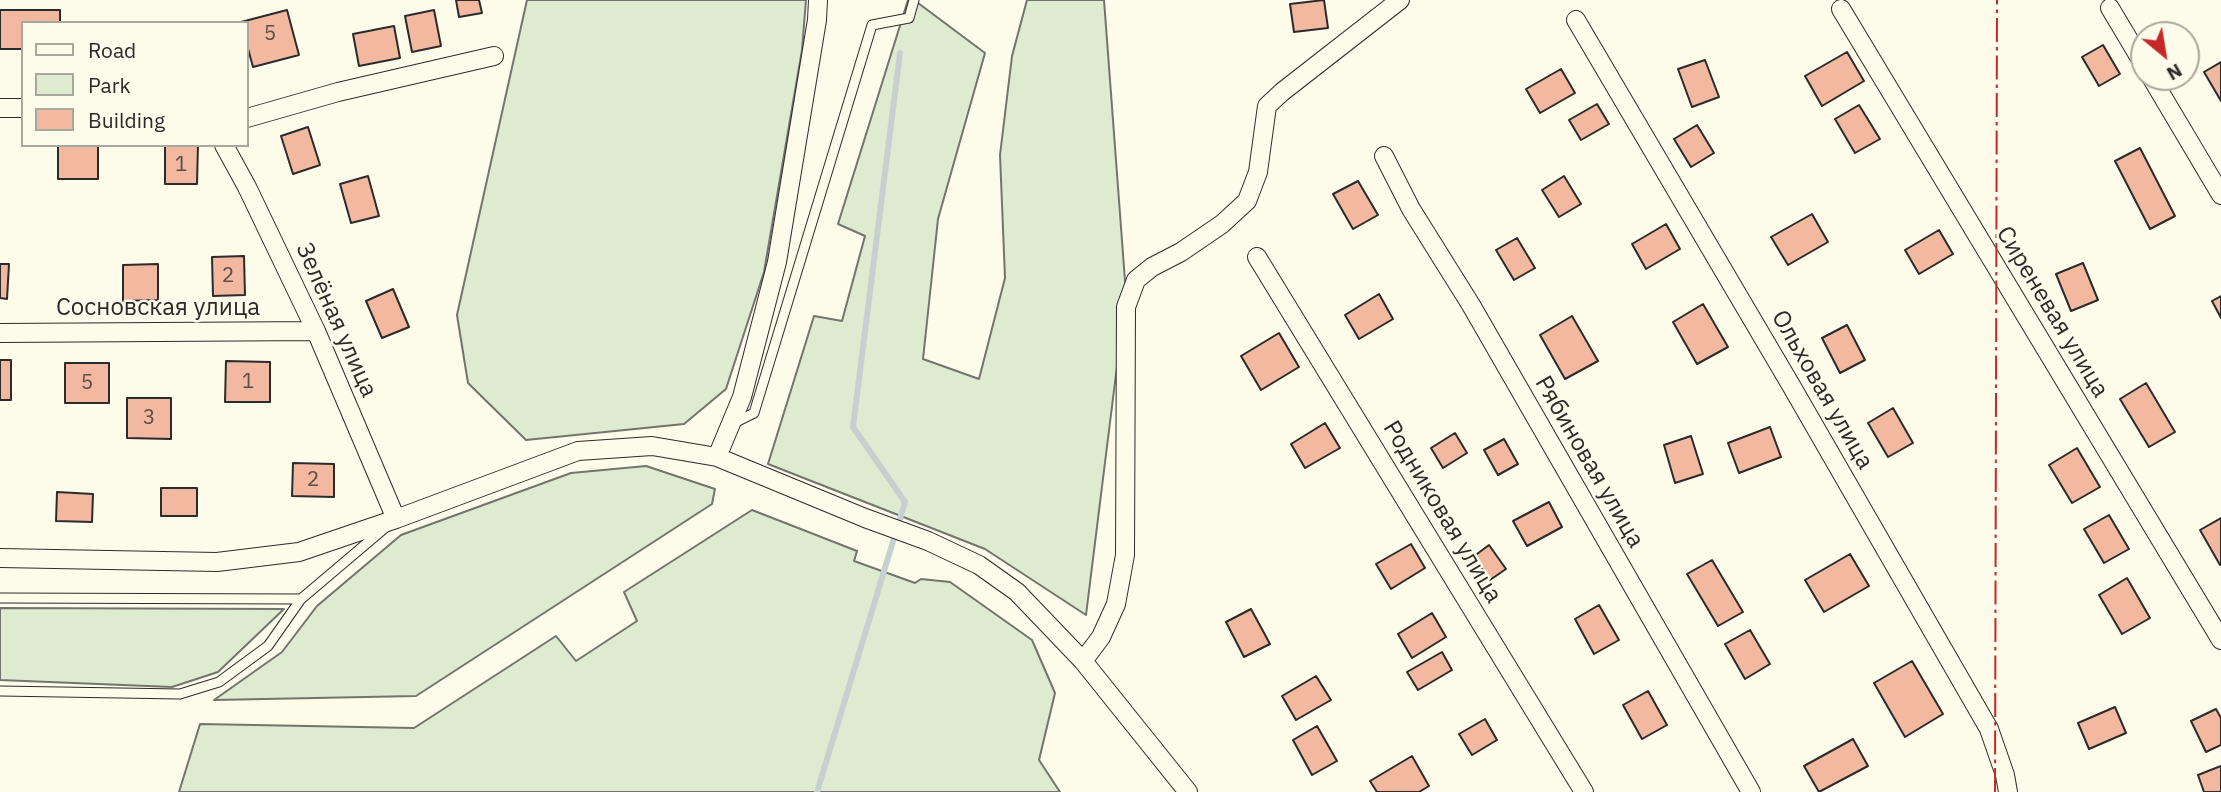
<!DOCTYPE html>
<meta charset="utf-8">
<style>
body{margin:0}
#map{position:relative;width:2221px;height:792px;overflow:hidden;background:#fdfbea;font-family:"IBM Plex Sans",sans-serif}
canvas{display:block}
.legend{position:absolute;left:21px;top:21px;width:228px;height:126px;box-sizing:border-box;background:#fdfbea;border:2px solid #a9a89e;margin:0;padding:9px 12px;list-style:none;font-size:21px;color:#2b2b2b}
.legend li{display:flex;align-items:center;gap:14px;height:35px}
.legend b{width:35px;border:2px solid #a9a89e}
.north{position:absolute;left:2130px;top:21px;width:70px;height:70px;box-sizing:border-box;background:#fdfbea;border:2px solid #a9a89e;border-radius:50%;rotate:150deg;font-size:19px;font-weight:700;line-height:28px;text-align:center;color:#2b2b2b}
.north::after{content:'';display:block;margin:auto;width:24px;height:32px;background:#c62828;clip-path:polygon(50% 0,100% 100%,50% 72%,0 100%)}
</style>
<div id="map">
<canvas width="2221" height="792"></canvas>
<ul class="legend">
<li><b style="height:9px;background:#fdfbea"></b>Road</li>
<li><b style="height:19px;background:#deebd1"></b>Park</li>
<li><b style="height:19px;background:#f2b8a0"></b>Building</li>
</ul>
<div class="north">N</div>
</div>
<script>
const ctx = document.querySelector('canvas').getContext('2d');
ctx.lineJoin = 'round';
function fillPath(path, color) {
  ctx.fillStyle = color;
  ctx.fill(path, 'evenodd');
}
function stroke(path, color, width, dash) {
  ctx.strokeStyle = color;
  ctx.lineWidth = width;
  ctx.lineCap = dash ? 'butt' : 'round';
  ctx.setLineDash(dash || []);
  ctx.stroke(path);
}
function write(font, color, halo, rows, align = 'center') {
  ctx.font = font + ' "IBM Plex Sans",sans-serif';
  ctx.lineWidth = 5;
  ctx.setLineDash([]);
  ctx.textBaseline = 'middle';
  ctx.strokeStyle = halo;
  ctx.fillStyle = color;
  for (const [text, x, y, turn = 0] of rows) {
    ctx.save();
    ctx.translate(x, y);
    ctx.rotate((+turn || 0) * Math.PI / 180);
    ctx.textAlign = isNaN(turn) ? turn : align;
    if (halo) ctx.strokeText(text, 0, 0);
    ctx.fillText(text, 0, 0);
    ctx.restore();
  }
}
const green = new Path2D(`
 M527,0H806L802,50L764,272L726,389L684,424L526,440L468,383L457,315Z
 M908,0H914L985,53L938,219L923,359L979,379L1005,278L1000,155L1012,56L1027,0H1104L1126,294L1086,615L985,549L768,464L814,316L842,321L865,236L838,224Z
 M646,466L715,489L712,504L416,696L214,700L282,652L317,606L401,535L571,473Z
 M752,510L857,551L854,561L915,583L921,579L950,582L1032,640L1055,693L1039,760L1060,792H179L200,724L414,728L556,636L576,661L637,621L624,592Z
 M0,608L284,609L218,672L172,687L0,680Z`);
fillPath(green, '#deebd1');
stroke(green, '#74746e', 2);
stroke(new Path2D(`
 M817,792L905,502L853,427L900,53`), '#c7d0d0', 6);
const building = new Path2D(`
 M456,0H479L482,13L459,17Z
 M1324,0L1328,28L1294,32L1290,4Z
 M0,10H60V23H23V49H0Z
 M287,10L299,55L253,67L247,45V23L241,22Z
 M434,10L441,46L412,52L405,16Z
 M394,26L400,58L359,66L353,34Z
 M2103,45L2120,74L2099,86L2082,57Z
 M1847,52L1864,81L1822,106L1805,76Z
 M1705,60L1719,97L1692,107L1678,69Z
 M2221,62V101L2204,72Z
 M1561,69L1575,93L1540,113L1526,89Z
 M1597,104L1609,124L1581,140L1569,120Z
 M1859,105L1880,139L1855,153L1835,119Z
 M1697,125L1714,153L1691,167L1674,139Z
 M308,127L320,165L293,174L281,136Z
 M58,145H98V179H58Z
 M165,145H198L197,184H165Z
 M2140,148L2175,216L2150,229L2115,161Z
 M368,176L379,216L351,223L340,184Z
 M1564,176L1581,204L1559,217L1542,190Z
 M1358,181L1378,215L1353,229L1333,194Z
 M1812,214L1828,242L1788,265L1771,237Z
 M1666,224L1680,249L1646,269L1632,244Z
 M1939,230L1953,254L1919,274L1905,250Z
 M1517,238L1535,268L1514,280L1496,250Z
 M244,256L245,295L213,296L212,257Z
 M2083,263L2098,300L2071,311L2056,274Z
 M0,264H9L7,299L0,298Z
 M158,264V300L123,301V265Z
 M393,289L409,327L382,338L366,301Z
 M1379,294L1393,319L1359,339L1345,315Z
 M2221,296V318L2212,301Z
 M1703,304L1728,347L1697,364L1673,322Z
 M1572,316L1598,361L1565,379L1540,335Z
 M1847,325L1865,360L1840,373L1822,338Z
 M1279,333L1299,367L1261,390L1241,356Z
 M0,360H11V400H0Z
 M226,361L270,362V402H225Z
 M65,363H109V403H65Z
 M2146,383L2175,432L2149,447L2120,399Z
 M127,398H171V439L127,438Z
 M1893,408L1913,443L1888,457L1868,423Z
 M1325,423L1340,448L1305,468L1291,444Z
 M1770,427L1781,457L1739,473L1728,443Z
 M1455,433L1467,453L1443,468L1431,448Z
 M1691,436L1703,474L1675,483L1664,445Z
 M1504,439L1518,464L1498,475L1484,450Z
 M2077,448L2100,487L2072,503L2049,465Z
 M293,463L334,464V497L292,496Z
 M161,488H197V516H161Z
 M57,492L93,494L92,522L56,521Z
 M1549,502L1562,527L1527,546L1513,521Z
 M2109,515L2129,549L2104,563L2084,529Z
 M2221,518V564L2220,565L2200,530Z
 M1411,544L1425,568L1391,589L1376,564Z
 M1489,545L1506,569L1490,580L1473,557Z
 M1850,554L1869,586L1824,612L1805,580Z
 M1712,560L1743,612L1718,626L1687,574Z
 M2127,578L2150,618L2122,634L2099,595Z
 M1599,605L1619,640L1594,654L1575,619Z
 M1251,609L1270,644L1244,657L1226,622Z
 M1432,613L1446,637L1412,658L1398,634Z
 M1750,630L1770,664L1745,679L1725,644Z
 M1442,652L1452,670L1418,690L1407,672Z
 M1912,661L1943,714L1905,737L1874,683Z
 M1316,676L1331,700L1296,720L1282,696Z
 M1648,691L1667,725L1642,739L1623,705Z
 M2115,707L2126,733L2089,749L2078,723Z
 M2216,709L2221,718V745L2206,752L2191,721Z
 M1485,719L1497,740L1472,755L1459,734Z
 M1317,726L1337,761L1312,775L1293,740Z
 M1853,739L1868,766L1819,792L1804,766Z
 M1412,756L1429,786L1419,792H1377L1370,781Z
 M2221,766V792H2204L2198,775Z`);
fillPath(building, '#f2b8a0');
stroke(building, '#2b2b2b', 2);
const lane = new Path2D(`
 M732,424L754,413L872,25L909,18L914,0
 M0,598L301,599
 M0,691L180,694L219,682L268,646L301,599L386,527`);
const street = new Path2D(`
 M2110,8L2144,65
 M1841,9L2221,640
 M1576,20L1792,387L1989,729L2005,775L2008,792
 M2151,77L2221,195
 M0,108H23
 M247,118L338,92L494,56
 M224,145L247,187L316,331L396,519
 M1384,156L1411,209L1471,305L1751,792
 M1257,257L1584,792
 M0,333L316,331
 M717,457L742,397L777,262L817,20L818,0
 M0,558L217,562L299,552L396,519L578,451L652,446L717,457L865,518L928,541L979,565L1017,592L1083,661L1188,792
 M1083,661L1101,637L1116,604L1125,555L1126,307L1136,280L1152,267L1181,252L1222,224L1247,201L1258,172L1267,106L1282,92L1400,0`);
stroke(lane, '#2b2b2b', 11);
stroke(street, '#2b2b2b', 20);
stroke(lane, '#fdfbea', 9);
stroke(street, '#fdfbea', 18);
stroke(new Path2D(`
 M1995,792L1997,0`), '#c62828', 2, [24, 5, 3.5, 5]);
write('21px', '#5d4e48', null, [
 ["5",270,34],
 ["1",181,165],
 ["2",228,276],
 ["1",248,382],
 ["5",87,383],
 ["3",149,418],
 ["2",313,480]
]);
write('24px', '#2b2b2b', '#fdfbea', [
 ["Сосновская улица",158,308],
 ["Сиреневая улица",2052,312,59],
 ["Зелёная улица",336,320,66],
 ["Ольховая улица",1822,390,60],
 ["Рябиновая улица",1589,462,60],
 ["Родниковая улица",1442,512,59]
]);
</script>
